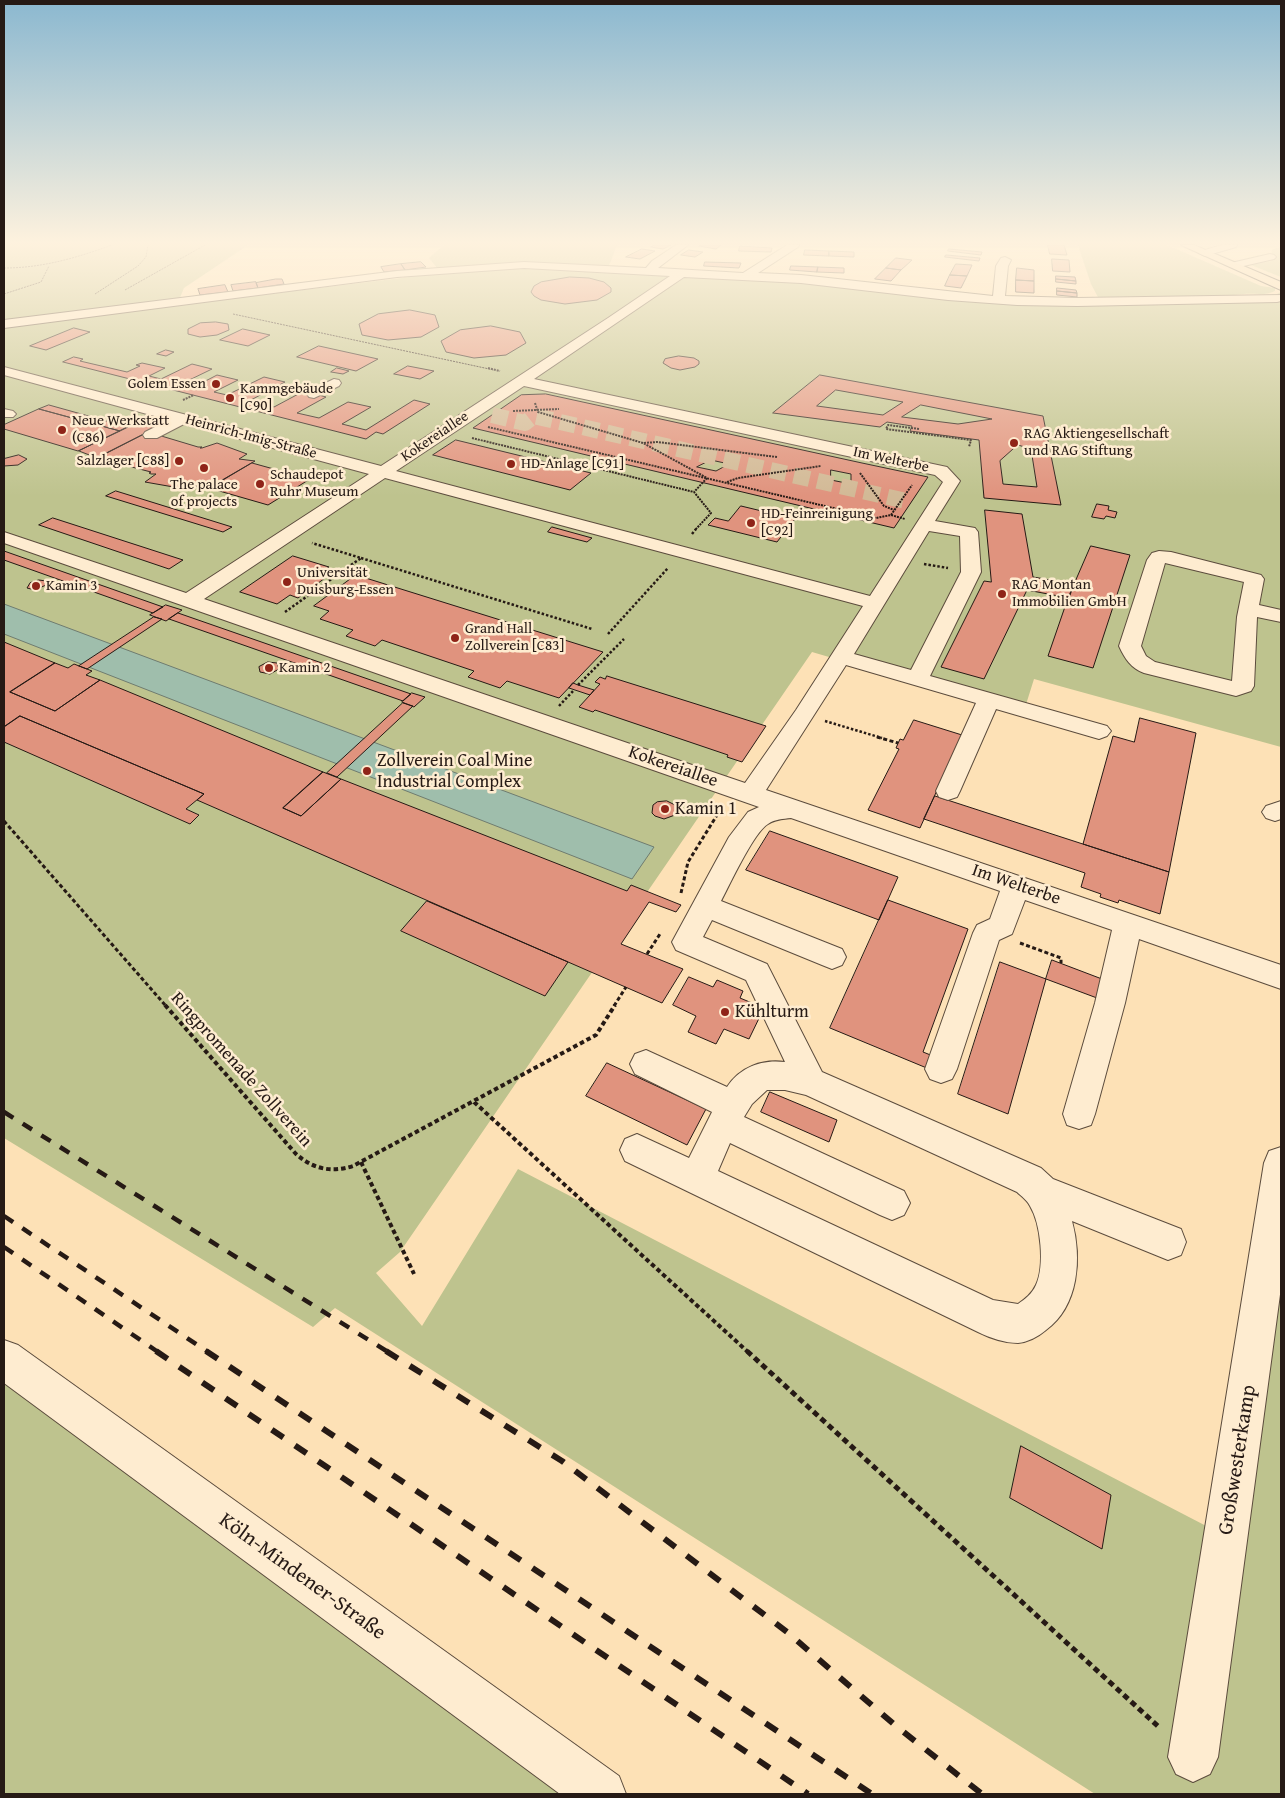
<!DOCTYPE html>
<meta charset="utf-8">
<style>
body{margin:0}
#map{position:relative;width:1285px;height:1798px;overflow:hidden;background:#fde1b6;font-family:"Gentium Book Plus",serif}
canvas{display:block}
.frame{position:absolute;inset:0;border:5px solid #261a15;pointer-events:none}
</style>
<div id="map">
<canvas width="1285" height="1798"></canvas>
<div class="frame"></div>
</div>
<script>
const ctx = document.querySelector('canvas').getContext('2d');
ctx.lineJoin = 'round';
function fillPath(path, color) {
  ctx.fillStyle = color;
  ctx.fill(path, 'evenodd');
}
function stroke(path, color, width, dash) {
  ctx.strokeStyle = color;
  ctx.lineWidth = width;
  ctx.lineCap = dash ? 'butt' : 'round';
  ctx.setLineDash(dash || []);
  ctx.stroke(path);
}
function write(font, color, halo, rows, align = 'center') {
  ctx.font = font + ' "Gentium Book Plus",serif';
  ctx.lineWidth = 5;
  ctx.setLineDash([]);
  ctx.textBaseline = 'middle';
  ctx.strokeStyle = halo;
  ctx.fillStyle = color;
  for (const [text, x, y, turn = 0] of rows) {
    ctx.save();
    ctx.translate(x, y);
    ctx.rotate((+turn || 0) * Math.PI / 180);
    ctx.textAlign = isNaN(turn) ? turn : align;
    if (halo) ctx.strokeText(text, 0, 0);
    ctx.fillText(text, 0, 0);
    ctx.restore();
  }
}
fillPath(new Path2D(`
 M4,245H248L184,288L177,305L443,273L525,266L809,282L987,303L1062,305L1277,298V294L1281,292V747L1034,679L1023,714L812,652L400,1252L376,1273L422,1326L518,1169L1239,1543L1281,1282V1794H1095L335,1308L313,1327L4,1138Z
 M444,245H617L608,268L522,264L437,268L429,258Z
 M1078,245H1167L1261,286L1275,288V291C1265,296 1255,293 1244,294C1196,299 1148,300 1100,301L1091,284Z
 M1281,246V277L1251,265L1271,261L1272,250Z
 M4,1374L12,1379L584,1794H4Z`), '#bec38e');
const water = new Path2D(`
 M4,604L654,847L632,879L4,634Z`);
fillPath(water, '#9fbeac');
stroke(water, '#6f7c70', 1);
const building = new Path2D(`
 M655,245H671L663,249L651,247Z
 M701,245H721L716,249L699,246Z
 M1048,245H1064L1067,255L1050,254Z
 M740,246L772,248L771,252L739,251Z
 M642,249L655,251L640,259L626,257Z
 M949,249L982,252L981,255L948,251Z
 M689,250L703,252L695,257L681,255Z
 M805,250L829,251V256L804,255Z
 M829,251L854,252V257L829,256Z
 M946,255L980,258L979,261L945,257Z
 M896,258L912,260L901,270L886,268Z
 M1052,259L1069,260L1070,272L1053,271Z
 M421,262L426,267L405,270L401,264Z
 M705,262L741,263L739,268L704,266Z
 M401,264L405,270L384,272L381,267Z
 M956,264L972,265L967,276L950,275Z
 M791,266H792L818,267L817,272L790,270Z
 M818,267L844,268V273L817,272Z
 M886,268L901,270L891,281L875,279Z
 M1017,268L1034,270V281L1016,280Z
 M950,275L967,276L961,288L945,286Z
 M1056,276L1075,277L1076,281L1056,279Z
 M570,277L589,278L604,282L611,288V292L597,300L565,304L541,300L534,296L531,292L534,286L541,282Z
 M276,279H282L284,284L258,288L256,283Z
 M1056,279L1076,281V284L1056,282Z
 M1016,280L1034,281V293L1016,292Z
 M256,282L258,288L233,291L231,285Z
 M225,285L228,292L200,295L198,289Z
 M1057,288L1076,290L1077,293L1057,291Z
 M1057,291L1077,293V297L1057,295Z
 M410,310L435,315L439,327L421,337L388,340L362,335L359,324L378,314Z
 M216,322L228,324L229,330L217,335L200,337L188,334V329L200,323Z
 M491,326L520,332L526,343L506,355L474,358L446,352L441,341L460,330Z
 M74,328L90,332L46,350L30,346Z
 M243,329L270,335L248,346L220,340Z
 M319,346L378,359L356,371L297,357Z
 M166,350L174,352L166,356L157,354Z
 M679,356L694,358L699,361V364L695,367L680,370L671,368L663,363L665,359Z
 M74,357L83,359L80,361L127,372L140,366L136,365L142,363L165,368L149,376L161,379L192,364L212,369L181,384L194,387L217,375L238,380L214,392L227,395L264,377L285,382L249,401L274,407L304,391L326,397L297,413L319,418L348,402L371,407L342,424L366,430L414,400L430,404L383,434L376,432L366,439L63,362Z
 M408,366L434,371L420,379L394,374Z
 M337,368L349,371L343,374L331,372Z
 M820,375L1043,416L1061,505L984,498L979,440L910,431L912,426L887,422L880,427L773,413ZM836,390L903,402L883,415L817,406ZM921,405L992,419L958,424L902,417ZM1018,445L1031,449L1037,487L1003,484L1000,461Z
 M546,394L862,463L928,477L894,528L473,428L521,395ZM711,460L729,464L716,471L697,467ZM831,470L851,474V484L831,480Z
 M49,405L128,427L120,431L39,409Z
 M39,409L120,431L78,451L4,429V425Z
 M140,421L160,426L97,458L79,451Z
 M148,432L198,447H202L200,448H202L217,443L247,454L239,459L255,461L206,490L207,489L197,486L195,487L196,485H194L185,489L145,482L156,474H151L149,473L151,472L97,458Z
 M456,440L591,473L570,490L433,455Z
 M19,455L27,459L18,465L4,466V459Z
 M252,463L310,479L268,505L209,488Z
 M116,491L232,527L223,532L106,496Z
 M1097,504L1109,506L1108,510L1117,512L1115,518L1106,516L1104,519L1092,517Z
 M741,506L795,519L777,542L708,525L715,518L728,521Z
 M985,510L1022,514L1033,577L1074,584L1069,598L1027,590L984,679L941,667L984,581L991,582Z
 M53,518L183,560L169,569L39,525Z
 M552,527L592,538L587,542L548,532Z
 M1091,546L1130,555L1093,668L1048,656L1068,598Z
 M4,551L163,607L153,613L4,560Z
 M293,556L329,567L316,575L325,578L298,598L290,595L277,604L240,592Z
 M356,575L603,652L559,698L507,681L500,688L468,677L474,671L382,640L375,646L346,636L353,630L320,619L329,611L314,606Z
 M39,580L46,581V585L35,590L27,588L30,583Z
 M314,586L333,592L328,596L309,590Z
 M166,605L182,610L166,621L150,615Z
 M178,613L411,694L403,701L169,619Z
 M154,617L162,619L87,669L79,666Z
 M4,642L55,663L10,692L55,711L100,680L323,772L283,808L301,816L341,779L627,891L631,885L681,905L676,912L649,902L621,944L683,969L662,1003L197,800L204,794L20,716L4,727Z
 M268,662L277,663L279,669L270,674L260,672L259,667Z
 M55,663L68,668L74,664L92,671L86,675L100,680L55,711L10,692Z
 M607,676L766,726L742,762L727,757L728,755L595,710L593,712L579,707L600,684L595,682L600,677L605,679Z
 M573,683L578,685L594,690L590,695L569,688Z
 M412,693L425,697L414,707L402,702Z
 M403,703L413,706L337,777L327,773Z
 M20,716L204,794L186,809L199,815L190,824L4,742V727Z
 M1140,718L1196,733L1169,872L1083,844L1113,736L1134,742Z
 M914,720L962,735L920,828L868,810L899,749L896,748L900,739L903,740Z
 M323,772L341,779L301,816L283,808Z
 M935,796L1169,872L1160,914L1119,900L1118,903L1100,897L1101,894L1081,887L1085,873L924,819Z
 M667,801L677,806L678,810L675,815L664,819L655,816L652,813L653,805L657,802Z
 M770,831L898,877L879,920L746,870Z
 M888,900L968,929L923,1052L938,1058L934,1071L830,1028Z
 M427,901L568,962L545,996L401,931Z
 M1052,960L1102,979L1097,998L1046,979Z
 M1000,962L1046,979L1008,1114L958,1094Z
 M689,977L713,987L717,980L743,991L740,998L764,1008L749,1039L724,1029L716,1044L688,1032L696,1016L673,1005Z
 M607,1063L706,1109L687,1145L586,1096Z
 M770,1092L837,1120L829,1142L761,1112Z
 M1021,1446L1111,1495L1102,1549L1010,1498Z`);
fillPath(building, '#e0937e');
stroke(building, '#261a15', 1);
stroke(new Path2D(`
 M492,415L525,423L534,416L906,501`), '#d2b996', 16, [16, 8]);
const minor = new Path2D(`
 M676,245H688L658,268L743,273L787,245H799L798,247L758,273L801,275L993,296L996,266L1001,258L1005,257L1011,260L1008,266L1005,296L1077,298L1281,295V301L1277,302L1077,306L1017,305L948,300L801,283L684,277L534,379L947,467L960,481L935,521L975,528L978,532L981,572L930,676L1107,726L1111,731L1107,736L1099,739L996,709L960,791L957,797L948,800L939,797L936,791L976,703L846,665L766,790L1281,965V989L1139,939L1125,1003L1095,1114L1091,1125L1079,1129L1067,1125L1063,1114L1095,1003L1112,930L1025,900L1012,934L999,940L957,1069L952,1079L941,1083L930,1079L925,1069L973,933L977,925L990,919L1000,891L791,818C783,819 775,819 768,824C754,832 730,884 721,901L842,949L846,957L842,965L832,969L822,965L712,920L703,937L767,964L822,1072L1041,1168L1053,1179L1181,1229L1186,1242L1181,1255L1168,1260L1072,1221C1082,1258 1079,1306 1046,1330C1039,1336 1028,1342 1018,1343C1005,1343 990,1338 978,1332L625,1161L620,1150L625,1139L637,1134L689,1158L712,1112L635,1074L630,1064L635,1054L646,1050L727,1087C740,1067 762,1059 785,1062L746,980L676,950L672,942L729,837L748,812L759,807L4,543V532L186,593L369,474L184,424L157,438H145L143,435L145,432L169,420L4,375V367L381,466L608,318L670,276L524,268L397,277L4,328V320L397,271L524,262L646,268L652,261ZM524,386L935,475L943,482L870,596L396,471ZM385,478L863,606L796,710L745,783L204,599ZM929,531L960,536L961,572L911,670L854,654ZM767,1090H785L806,1095L1017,1192C1021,1196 1027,1200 1030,1206C1041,1224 1045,1266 1036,1285C1032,1294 1025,1299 1018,1304L993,1300L718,1171L730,1143L880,1215L892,1220L904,1215L910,1203L904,1191L744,1117L752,1104Z
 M1222,245H1237L1236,247L1205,256L1199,253L1201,251Z
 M1270,254L1274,255L1276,257L1274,259L1235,268L1229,265L1231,263Z
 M334,379L339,380L341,383L339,386L314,398L309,397L307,394L309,391Z
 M4,409L13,411L16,414L13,417H4Z
 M1159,551L1171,552L1261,575L1264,579L1259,605L1281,610V622L1257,617L1254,686L1251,691L1236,696L1144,673C1131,668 1125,659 1119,646L1147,560L1152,553ZM1165,563L1244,582L1237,617L1232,681L1155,662L1146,656L1141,646Z
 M1281,801V819L1275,821L1266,818L1262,812L1266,806Z
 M1281,1147V1287L1218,1757L1210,1774L1193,1782L1176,1774L1168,1757L1264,1163L1269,1151Z
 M4,1340L18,1345L619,1776L626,1794H560L4,1383Z`);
const major = new Path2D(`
 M1181,245H1194L1281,282V290Z`);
stroke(minor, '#5c4c3d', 2);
stroke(major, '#261a15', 2);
stroke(new Path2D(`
 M4,268C42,268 76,258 112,245
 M125,290L205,245
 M4,294L41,282L49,266
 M95,294L138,266L146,257L148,245
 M233,314L494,370`), '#261a15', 1, [2, 1]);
stroke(new Path2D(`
 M488,368L500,371
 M183,400L194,395
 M535,403L538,412L643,443L707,478L694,492
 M513,411L559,409
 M488,427L876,518L891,515L905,519
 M919,429L888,425L886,429L971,440L969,447
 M472,438L694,492L711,513L695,530
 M644,443L657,442L777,457
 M860,473L884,506L894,510
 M727,482L738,478L821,466
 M891,515L912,485`), '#261a15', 2, [2, 1]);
stroke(new Path2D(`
 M692,534L696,529
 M361,558L592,629
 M924,564L948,568
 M285,612L361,558L312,543
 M608,634L668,568
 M578,685L624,639
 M559,706L574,690
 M825,721L882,738`), '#261a15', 2.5, [2.5, 2]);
stroke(new Path2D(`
 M877,737L898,743
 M4,821L166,1006
 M681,893L688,862L722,807
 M1020,943L1061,958V963
 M647,954L660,934
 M614,1006L626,987`), '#261a15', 3, [4, 2.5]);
stroke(new Path2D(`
 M165,1005L296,1154C313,1169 331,1173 353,1166L596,1035L615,1005
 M474,1102L748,1352
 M361,1162L414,1274`), '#261a15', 4, [4.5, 3]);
stroke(new Path2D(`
 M747,1351L1160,1728`), '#261a15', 5, [6, 4]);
fillPath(minor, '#feecd0');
fillPath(major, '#fde1b6');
stroke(new Path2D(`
 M4,1112L388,1352
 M4,1216L208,1352
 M4,1247L158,1352`), '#261a15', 4.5, [11, 11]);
stroke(new Path2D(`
 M156,1351L808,1794
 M206,1351L872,1794
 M386,1351L562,1461L787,1632L896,1726L982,1794`), '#261a15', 6, [14, 14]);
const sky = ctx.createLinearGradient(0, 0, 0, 496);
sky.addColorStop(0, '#8bb8d0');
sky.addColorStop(0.49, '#fef2de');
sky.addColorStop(1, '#fef2de00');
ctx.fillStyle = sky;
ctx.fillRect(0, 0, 1285, 496);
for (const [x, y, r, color] of [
 [216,384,5,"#8f2418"],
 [230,398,5,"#8f2418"],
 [62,430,5,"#8f2418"],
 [1014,443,5,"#8f2418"],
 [179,461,5,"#8f2418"],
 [511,464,5,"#8f2418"],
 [204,468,5,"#8f2418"],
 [260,484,5,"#8f2418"],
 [751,523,5,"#8f2418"],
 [287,582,5,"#8f2418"],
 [36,586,5,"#8f2418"],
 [1002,594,5,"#8f2418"],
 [455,638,5,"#8f2418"],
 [269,668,5,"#8f2418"],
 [367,771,5,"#8f2418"],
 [665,809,5,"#8f2418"],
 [725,1012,5,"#8f2418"]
]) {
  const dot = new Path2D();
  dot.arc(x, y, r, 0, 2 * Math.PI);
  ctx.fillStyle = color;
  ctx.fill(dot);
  stroke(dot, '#feecd0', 2);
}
write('15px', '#261a15', '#feecd0', [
 ["Golem Essen",206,384,"right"],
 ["Kammgebäude",240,389],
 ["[C90]",240,406],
 ["Neue Werkstatt",72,421],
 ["(C86)",72,438],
 ["RAG Aktiengesellschaft",1024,434],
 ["und RAG Stiftung",1024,451],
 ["Salzlager [C88]",169,461,"right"],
 ["HD-Anlage [C91]",521,464],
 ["Schaudepot",270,475],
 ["Ruhr Museum",270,492],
 ["The palace",204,485,"center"],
 ["of projects",204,502,"center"],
 ["HD-Feinreinigung",761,514],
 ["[C92]",761,531],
 ["Universität",297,573],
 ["Duisburg-Essen",297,590],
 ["RAG Montan",1012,585],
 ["Immobilien GmbH",1012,602],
 ["Kamin 3",46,586],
 ["Grand Hall",465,629],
 ["Zollverein [C83]",465,646],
 ["Kamin 2",279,668]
], 'left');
write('15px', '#261a15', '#feecd0', [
 ["Heinrich-Imig-Straße",251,437,15],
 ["Kokereiallee",435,437,-34],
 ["Im Welterbe",891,460,12]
]);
write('18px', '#261a15', '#feecd0', [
 ["Zollverein Coal Mine",377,761],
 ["Industrial Complex",377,782],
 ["Kamin 1",675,809],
 ["Kühlturm",735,1012]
], 'left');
write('18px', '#261a15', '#feecd0', [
 ["Kokereiallee",673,767,19],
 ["Im Welterbe",1016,885,19],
 ["Ringpromenade Zollverein",241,1070,48]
]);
write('21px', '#261a15', '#feecd0', [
 ["Großwesterkamp",1238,1460,-81],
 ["Köln-Mindener-Straße",302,1577,36]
]);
</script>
